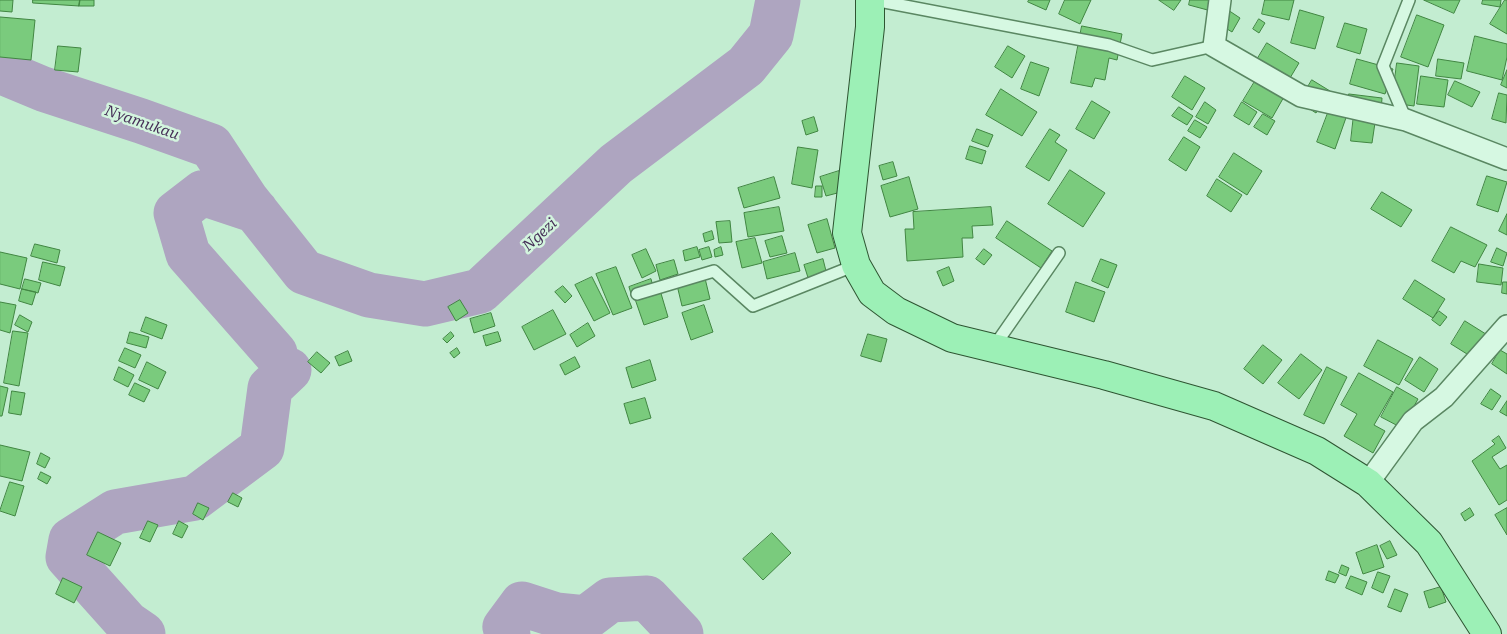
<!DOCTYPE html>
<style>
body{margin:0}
canvas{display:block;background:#c3edd1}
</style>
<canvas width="1507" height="634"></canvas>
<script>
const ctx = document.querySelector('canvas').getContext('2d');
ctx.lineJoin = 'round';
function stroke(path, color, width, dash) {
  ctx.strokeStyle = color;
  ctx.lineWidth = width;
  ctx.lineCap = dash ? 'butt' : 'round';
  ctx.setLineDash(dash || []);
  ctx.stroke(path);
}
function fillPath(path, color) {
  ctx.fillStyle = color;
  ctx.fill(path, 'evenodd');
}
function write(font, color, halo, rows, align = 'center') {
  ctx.font = font + ' "Roboto Serif",serif';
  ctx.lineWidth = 5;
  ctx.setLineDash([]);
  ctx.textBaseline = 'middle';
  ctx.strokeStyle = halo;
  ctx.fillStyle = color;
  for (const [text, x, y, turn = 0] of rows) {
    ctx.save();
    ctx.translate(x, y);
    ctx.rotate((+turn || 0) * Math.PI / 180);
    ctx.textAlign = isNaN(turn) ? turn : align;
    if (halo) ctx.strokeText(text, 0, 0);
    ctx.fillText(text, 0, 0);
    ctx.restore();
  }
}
stroke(new Path2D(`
 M0,71L43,89L141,121L211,146L246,199L304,272L369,295L425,304L480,291L616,164L746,66L771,35L778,0
 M256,211L202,193L176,213L188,254L275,353
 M143,634L127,623L68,557L71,540L115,512L195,498L262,448L270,388L289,370
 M508,634L505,627L522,604L556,615L586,618L610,600L647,598L681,634`), '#aea5c0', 45);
const building = new Path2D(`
 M0,0H13L12,12L0,11Z
 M33,0H80L79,6L33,3Z
 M80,0H94V6H79Z
 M1029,0H1050L1046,10L1028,2Z
 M1065,0H1091L1080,24L1059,14Z
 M1159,0H1181L1174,10Z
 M1190,0H1219L1215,12L1189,5Z
 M1265,0H1294L1289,20L1262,14Z
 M1424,0H1460L1454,13Z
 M1483,0H1501L1500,7L1482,4Z
 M1505,0H1507V34L1490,24Z
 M1228,10L1240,18L1232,32L1219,24Z
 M1300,10L1324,17L1315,49L1291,43Z
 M1417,15L1444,25L1428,67L1401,57Z
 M0,17L35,20L31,60L0,57Z
 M1259,19L1265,23L1259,33L1253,29Z
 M1345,23L1367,29L1360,54L1337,47Z
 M1082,26L1122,34L1117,60L1109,58L1105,80L1095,78L1092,87L1071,83Z
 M1475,36L1507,44V57L1502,80L1467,71Z
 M1267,43L1299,63L1287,83L1255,63Z
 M58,46L81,48L78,72L55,70Z
 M1008,46L1025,56L1012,78L995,67Z
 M1357,59L1393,69L1385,94L1350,84Z
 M1438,59L1464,63L1461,79L1436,76Z
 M1031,62L1049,68L1039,96L1021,89Z
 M1397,63L1419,66L1414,106L1392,103Z
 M1507,70V88L1501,85Z
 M1185,76L1205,88L1192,110L1172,97Z
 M1421,76L1448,80L1444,107L1417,104Z
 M1257,78L1285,95L1272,118L1243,101Z
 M1312,80L1330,91L1316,113L1299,102Z
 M1455,81L1480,92L1472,107L1448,95Z
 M1001,89L1037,112L1022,136L986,115Z
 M1499,93L1507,95L1506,123L1492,119Z
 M1349,94L1382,98L1381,112L1347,108Z
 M1092,101L1110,112L1094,139L1076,129Z
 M1205,102L1216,110L1208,124L1196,117Z
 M1242,102L1257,112L1249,125L1234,116Z
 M1331,105L1348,112L1335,149L1317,142Z
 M1179,107L1193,116L1187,125L1172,116Z
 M1263,114L1275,121L1267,135L1254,127Z
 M1354,114L1376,116L1372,143L1351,141Z
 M814,117L818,131L806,135L802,121Z
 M1195,120L1207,127L1200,138L1188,131Z
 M977,129L993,135L988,147L972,141Z
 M1050,129L1060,135L1055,142L1067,150L1049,181L1026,167Z
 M1184,137L1200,147L1186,171L1169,160Z
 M970,146L986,151L982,164L966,159Z
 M798,147L818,150L812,188L792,184Z
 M1234,153L1262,171L1247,195L1219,177Z
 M893,162L897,176L883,180L879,166Z
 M1070,170L1105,193L1083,227L1048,204Z
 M839,171L845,191L826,196L820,177Z
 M1487,176L1507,182L1498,212L1477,205Z
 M774,177L780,198L744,208L738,188Z
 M909,177L918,209L890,217L881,186Z
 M1217,179L1242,195L1231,212L1207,196Z
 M816,186H822V197H815Z
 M1382,192L1412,210L1401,227L1371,209Z
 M779,207L784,231L748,237L744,213Z
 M991,207L993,225L972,226L973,238H962L963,257L907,261L905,229H914L913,212Z
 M1507,214V235L1499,231Z
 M827,219L835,248L817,253L808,225Z
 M730,221L732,242L719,243L716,222Z
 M1007,221L1052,251L1041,268L996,238Z
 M1451,227L1487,245L1475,267L1461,261L1454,273L1432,261Z
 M712,231L714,239L705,242L703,234Z
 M782,236L787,253L770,257L765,241Z
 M755,238L762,263L742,268L736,242Z
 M35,244L60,250L57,263L31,256Z
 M697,247L700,257L685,261L683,251Z
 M709,247L712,257L702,260L699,250Z
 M721,247L723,255L715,257L714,250Z
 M1497,248L1507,253L1503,266L1491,262Z
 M646,249L656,271L642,278L632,255Z
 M984,249L992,255L984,265L976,259Z
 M0,252L27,258L20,289L0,284Z
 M795,253L800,271L767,279L763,262Z
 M823,259L828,279L810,284L804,265Z
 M1101,259L1117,265L1108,288L1092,281Z
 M674,260L678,274L660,280L656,265Z
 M43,262L65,267L60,286L39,280Z
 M1479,264L1503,268L1501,285L1477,282Z
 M616,267L632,308L613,315L596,274Z
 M949,267L954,281L943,286L937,272Z
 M704,274L710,299L682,306L676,281Z
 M592,277L610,313L594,321L575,285Z
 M25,279L41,283L38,293L22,289Z
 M651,279L654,290L632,297L629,287Z
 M1415,280L1445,299L1433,318L1403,299Z
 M1076,282L1105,292L1094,322L1066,312Z
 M1503,282H1507V294L1502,293Z
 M563,286L572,296L565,303L555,292Z
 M22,289L36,292L32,305L19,301Z
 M660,290L668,317L644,325L635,299Z
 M460,300L468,313L456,321L448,307Z
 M0,302L16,305L10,333L0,330Z
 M704,305L713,332L691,340L682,313Z
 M553,310L566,334L534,350L522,327Z
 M1439,311L1447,317L1440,326L1432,320Z
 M491,313L495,326L474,333L470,319Z
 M20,315L32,322L28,332L15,325Z
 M146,317L167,325L162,339L141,331Z
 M1465,321L1489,336L1475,359L1451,344Z
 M588,323L595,336L577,347L570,335Z
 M13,331L28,333L19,386L4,383Z
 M130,332L149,337L146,348L127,343Z
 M451,332L454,336L447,343L443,339Z
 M498,332L501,341L486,346L483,336Z
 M868,334L887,339L881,362L861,356Z
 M1378,340L1413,359L1399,385L1364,366Z
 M1263,345L1282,360L1263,384L1244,369Z
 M125,348L141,355L135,368L119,361Z
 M457,348L460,353L454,358L450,353Z
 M1500,350L1507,354V374L1492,364Z
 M348,351L352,361L339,366L335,357Z
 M317,352L330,363L321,373L308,362Z
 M1301,354L1322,370L1299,399L1278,383Z
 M575,357L580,367L565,375L560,365Z
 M1420,357L1438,369L1424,392L1405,380Z
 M650,360L656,380L632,388L626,368Z
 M147,362L166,372L158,389L139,380Z
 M119,367L134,375L128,387L114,380Z
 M1327,367L1347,377L1324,424L1304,415Z
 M1359,373L1393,392L1374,425L1385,431L1373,453L1344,436L1357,414L1341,405Z
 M135,383L150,390L144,402L129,395Z
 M0,386L8,388L2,416H0Z
 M1397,387L1418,399L1402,428L1381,417Z
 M1491,389L1501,396L1492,410L1481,404Z
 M12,391L25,393L21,415L9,413Z
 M645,398L651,418L630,424L624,404Z
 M1507,401V416L1500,412Z
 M1499,436L1506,448L1492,457L1500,469L1507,465V500L1499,505L1472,461L1495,444L1492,441Z
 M0,445L30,452L22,481L0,476Z
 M41,453L50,458L45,468L37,464Z
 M41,472L51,477L47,484L38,479Z
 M10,482L24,486L15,516L0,511Z
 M233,493L242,498L238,507L228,502Z
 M198,503L209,508L203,520L193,514Z
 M1470,508L1474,515L1465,521L1461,514Z
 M1507,508V535L1495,515Z
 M148,521L158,525L150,542L140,538Z
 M179,521L188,526L182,538L173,534Z
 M98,532L121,543L110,566L87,555Z
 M772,533L791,553L763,580L743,559Z
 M1390,541L1397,555L1387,559L1380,546Z
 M1377,545L1384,567L1363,574L1356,553Z
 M1342,565L1349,568L1346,576L1339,573Z
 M1329,571L1339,575L1335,583L1326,580Z
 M1378,572L1390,576L1383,593L1372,588Z
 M1351,576L1367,582L1362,595L1346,588Z
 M63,578L82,587L74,603L56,594Z
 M1441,587L1446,602L1429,608L1424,592Z
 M1395,589L1408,594L1401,612L1388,607Z`);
fillPath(building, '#7acb7d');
stroke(building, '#418642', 1);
const lane = new Path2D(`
 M874,0L1109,45L1152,60L1214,46
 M1406,120L1383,66L1409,0
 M637,294L714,271L753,306L856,265
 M993,348L1059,253`);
const street = new Path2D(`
 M1220,0L1214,46L1301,96L1406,120L1507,159
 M1368,483L1413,421L1444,397L1507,326`);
const primary = new Path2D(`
 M870,0V27L847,233L856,265L872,293L896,311L952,338L1104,375L1214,406L1317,451L1368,483L1429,543L1487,634`);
stroke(lane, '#5a8762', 14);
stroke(street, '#5a8762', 24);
stroke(primary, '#2e5532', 30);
stroke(lane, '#d6f8e2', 11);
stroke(street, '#d6f8e2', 21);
stroke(primary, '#9cf0b6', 28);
write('italic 15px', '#452e57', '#d3f5de', [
 ["Nyamukau",142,123,19],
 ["Ngezi",540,235,-43]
]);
</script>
